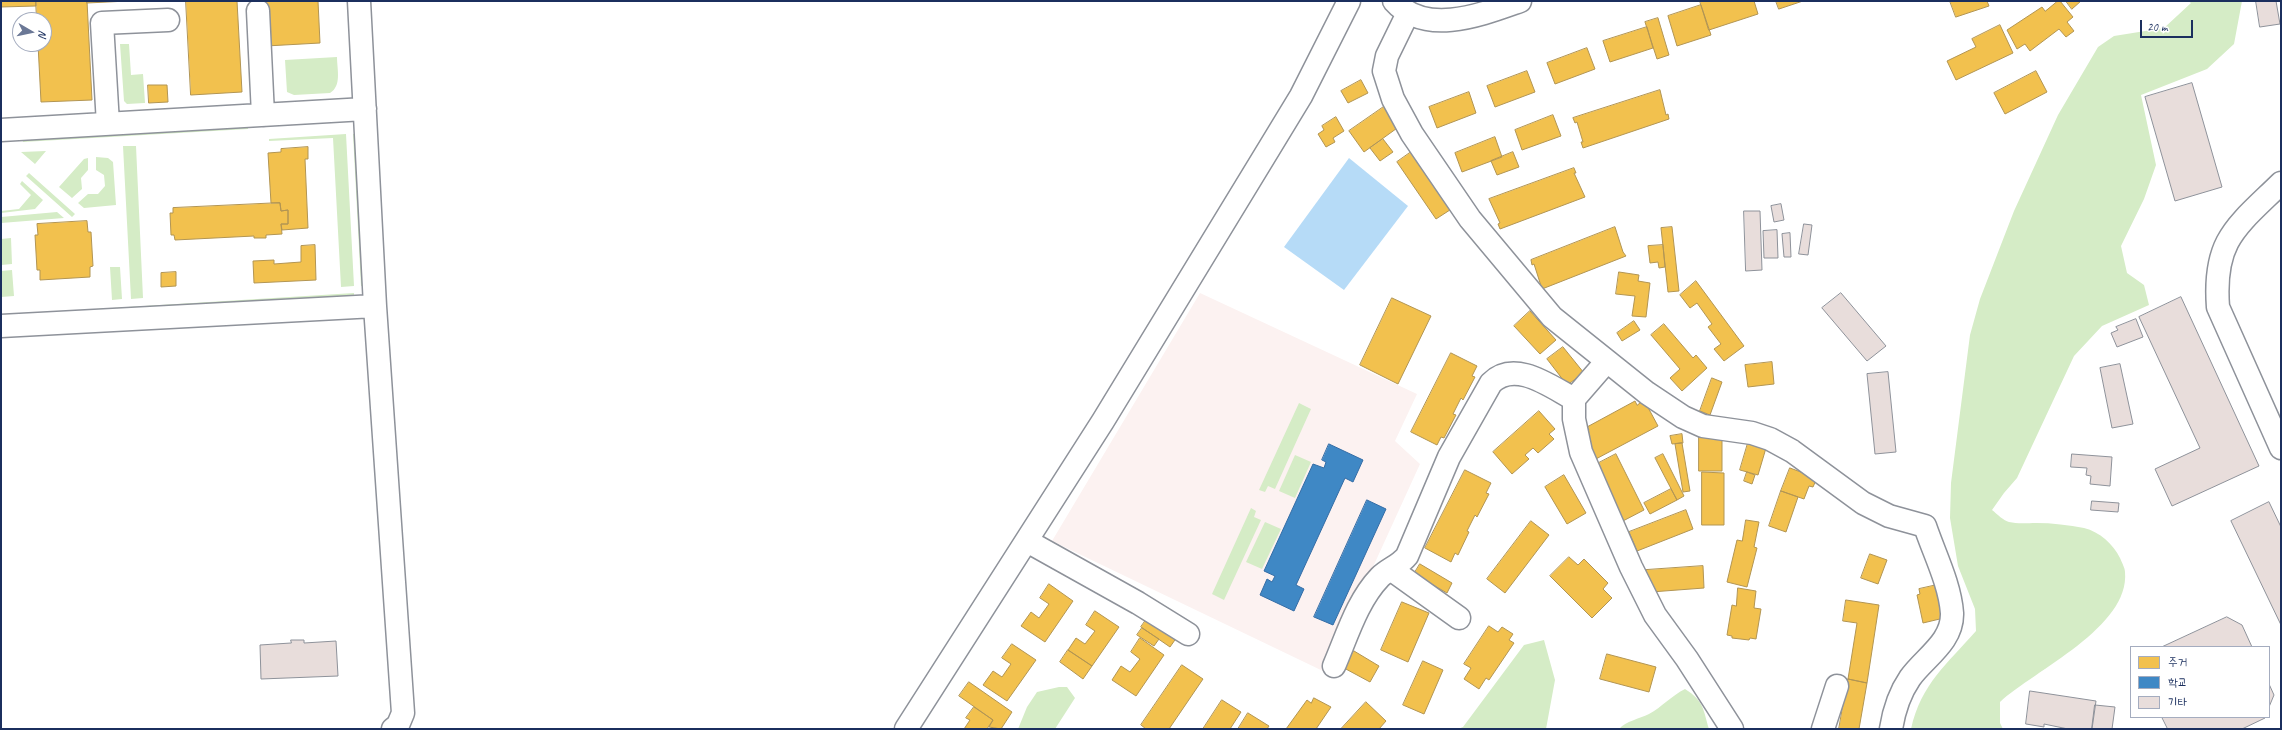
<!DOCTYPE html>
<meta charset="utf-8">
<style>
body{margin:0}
#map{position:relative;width:2282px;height:730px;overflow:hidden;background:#fff;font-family:Caveat,"Poor Story",sans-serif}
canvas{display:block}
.frame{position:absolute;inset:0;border:2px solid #1b2f5e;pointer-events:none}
.legend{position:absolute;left:2130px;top:646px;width:140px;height:72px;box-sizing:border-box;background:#fff;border:1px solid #a4acbf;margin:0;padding:5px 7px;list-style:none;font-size:12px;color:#1b2f5e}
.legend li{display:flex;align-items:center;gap:8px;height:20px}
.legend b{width:20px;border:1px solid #a4acbf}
.north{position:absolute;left:12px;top:12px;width:40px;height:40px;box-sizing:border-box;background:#fff;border:1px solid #a4acbf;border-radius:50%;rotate:99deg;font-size:11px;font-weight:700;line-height:16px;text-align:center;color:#1b2f5e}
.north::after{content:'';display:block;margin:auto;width:14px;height:18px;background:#6b7896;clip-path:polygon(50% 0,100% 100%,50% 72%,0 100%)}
.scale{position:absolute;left:2140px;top:20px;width:53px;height:18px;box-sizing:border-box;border:2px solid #1b2f5e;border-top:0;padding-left:5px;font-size:12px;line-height:14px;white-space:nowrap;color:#1b2f5e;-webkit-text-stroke:3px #fff;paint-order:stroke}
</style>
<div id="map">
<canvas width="2282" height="730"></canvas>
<div class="frame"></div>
<ul class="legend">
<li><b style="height:11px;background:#f2c14e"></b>주거</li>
<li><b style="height:11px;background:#3f88c5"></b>학교</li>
<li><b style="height:11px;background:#e8dddb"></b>기타</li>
</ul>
<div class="north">N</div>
<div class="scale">20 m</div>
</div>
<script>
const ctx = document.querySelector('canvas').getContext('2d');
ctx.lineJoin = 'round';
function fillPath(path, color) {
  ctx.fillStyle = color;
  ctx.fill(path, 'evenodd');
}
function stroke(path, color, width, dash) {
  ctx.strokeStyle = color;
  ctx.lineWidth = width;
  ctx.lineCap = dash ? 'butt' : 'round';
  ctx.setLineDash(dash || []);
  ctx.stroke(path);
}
fillPath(new Path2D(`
 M1200,293L1417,394L1395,441L1420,464L1325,672L1052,541Z`), '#fcf2f1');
fillPath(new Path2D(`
 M2188,1H2242L2234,44L2207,69L2141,95L2156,165L2144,199L2121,246L2127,273L2144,285L2149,305L2102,326L2074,356L2017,478L2004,493L1992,510C1997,514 2004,521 2009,522C2017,524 2028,523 2036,523C2052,523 2069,525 2084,528C2100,532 2113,544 2120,558C2122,563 2125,568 2125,572C2130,627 2035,670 2000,702V723L2003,729H1911C1921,684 1947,664 1976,631L1975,609L1958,566L1950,518L1951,483L1970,335L1980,299L2014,211L2058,115L2098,47L2114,36L2164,28L2191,3Z
 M120,44H129L131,75L143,74L145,103L127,104L124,101Z
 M337,57C337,69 342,86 330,93L294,95L287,92L285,60Z
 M248,125V129L23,142L22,138Z
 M346,134L354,286L341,287L333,138L269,141V139Z
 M353,134H359L367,285L361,286Z
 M123,146H136L143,298L131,299Z
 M46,151L35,164L21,152Z
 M96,157L108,158L113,162L116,205L84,208L78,203L88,194H98L105,186L104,175L96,170Z
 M88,158V170L81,178L82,189L72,198L59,187L84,159Z
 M29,173L75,214L72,217L26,176Z
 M22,181L43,200L35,209L1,213V211L19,209L31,195L20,184Z
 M57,212L64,218L1,223V217Z
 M11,238L12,264L1,265V239Z
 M110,267H120L122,299L112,300Z
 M12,270L14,296L1,297V271Z
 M354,293V297L99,310L96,309Z
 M1299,403L1311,409L1275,489L1268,486L1265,492L1259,490Z
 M1295,455L1311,462L1295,498L1279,491Z
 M1251,508L1256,511L1254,517L1261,520L1224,600L1212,594Z
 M1265,522L1281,529L1262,569L1246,562Z
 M1544,640L1555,680L1546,729H1458L1463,727L1524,645Z
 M1059,687H1067L1075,698L1055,729H1018L1027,707L1037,692Z
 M1685,689C1704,701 1703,709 1709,729H1619C1626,721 1639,719 1649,714C1662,707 1671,696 1685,689Z`), '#d5ecc6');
fillPath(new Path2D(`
 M1349,158L1408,206L1344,290L1284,247Z`), '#b6dbf7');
const homes = new Path2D(`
 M1,1H36V6L1,7Z
 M36,1H87L92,100L41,102L38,44H44V20H37Z
 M87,1H128L87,3Z
 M186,1H237L242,92L191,95Z
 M264,1H318L320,43L266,46Z
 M1700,1H1754L1758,14L1709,30Z
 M1776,1H1803L1779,9Z
 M1950,1H1987L1989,6L1956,17Z
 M2058,1H2060L2073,17L2067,22L2074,31L2066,37L2059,29L2030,51L2025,44L2017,49L2007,30L2042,7L2045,11Z
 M2066,1H2081L2072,9Z
 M1701,5L1711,35L1677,46L1668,16Z
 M1658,18L1669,55L1657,59L1645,22Z
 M2000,25L2013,53L1956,80L1947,61L1976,47L1972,39Z
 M1647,27L1653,48L1610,62L1603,41Z
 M1587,48L1595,69L1555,84L1547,63Z
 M1527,71L1535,92L1495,107L1487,86Z
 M2036,71L2047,92L2005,114L1994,93Z
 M1361,80L1368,93L1348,103L1341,91Z
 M148,85H167L168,102L149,103Z
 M1660,90L1666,115L1668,114L1669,119L1583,148L1581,142H1583L1577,122L1575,123L1573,118Z
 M1469,92L1476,113L1437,128L1429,107Z
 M1385,106L1400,126L1364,152L1349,131Z
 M1553,115L1561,136L1522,150L1515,130Z
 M1336,117L1344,131L1333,138L1335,142L1326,147L1318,134L1324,130L1322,126Z
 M1495,137L1502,157L1462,172L1455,153Z
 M1383,139L1393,152L1380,161L1370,148Z
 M308,147V159H305L308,228L282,230L281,224H288V210L281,211L280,203H271L268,153L281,152V149Z
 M1414,150L1453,208L1436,219L1397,162Z
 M1513,152L1519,167L1497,175L1491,161Z
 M1574,168L1576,173H1574L1585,197L1500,229L1498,224L1500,223L1489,199Z
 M280,203L281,211L288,210V224H281L282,234L266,235V238H254V236L175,240L174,235H171L170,213H173V208Z
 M87,221L88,232H91L93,266L90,267V277L40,280V270H37L35,235H38L37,224Z
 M1615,227L1623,252L1626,256L1542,289L1534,264L1532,265L1531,260Z
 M1672,227L1679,291L1668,292L1661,228Z
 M315,245L316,280L254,283L253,261L274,260V264L301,262V246Z
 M1663,245L1665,267L1659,268L1658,262L1650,263L1648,246Z
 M176,272V286L161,287V273Z
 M1619,272L1639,275L1638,281L1650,283L1646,317L1632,316L1635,296L1616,294Z
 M1696,281L1744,346L1724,361L1714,349L1721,344L1708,327L1712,324L1697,303L1690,308L1680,295Z
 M1392,298L1431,316L1398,384L1360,365Z
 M1530,311L1556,340L1540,354L1514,326Z
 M1634,321L1640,330L1622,341L1617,333Z
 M1664,324L1693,358L1696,355L1707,368L1682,391L1670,378L1680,369L1651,335Z
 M1563,347L1584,373L1567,385L1547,359Z
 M1451,353L1477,366L1472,376L1475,377L1463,400L1461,398L1453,414L1456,415L1444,438L1441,437L1437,445L1411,432Z
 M1772,362L1774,384L1748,387L1745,365Z
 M1712,378L1722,382L1710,415L1700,411Z
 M1644,400L1658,426L1594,460L1581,434L1589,430L1587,427L1635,401L1637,405Z
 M1539,411L1555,429L1549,434L1554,439L1538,453L1533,448L1525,455L1529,459L1512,474L1493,452Z
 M1682,434L1683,443L1672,444L1670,436Z
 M1699,436H1722V471H1699Z
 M1682,443L1690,491L1683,492L1675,444Z
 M1748,443L1766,448L1758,475L1740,470Z
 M1616,454L1644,510L1621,522L1593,466Z
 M1663,454L1684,496L1677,500L1655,458Z
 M1790,468L1817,478L1813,487L1809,486L1804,499L1781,491Z
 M1465,470L1491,483L1486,493L1489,494L1477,517L1475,515L1467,531L1469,532L1458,555L1455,553L1451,562L1425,548Z
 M1702,472L1724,473V525H1702Z
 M1747,472L1755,475L1752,484L1744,481Z
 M1564,475L1586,513L1567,524L1545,487Z
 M1671,489L1677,500L1650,514L1644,503Z
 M1781,491L1798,497L1786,532L1769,526Z
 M1686,510L1693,529L1637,551L1629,532Z
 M1746,520L1759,522L1754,547L1757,548L1747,587L1727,582L1737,540L1742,541Z
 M1531,521L1549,535L1505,593L1487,579Z
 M1870,554L1887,560L1878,584L1861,578Z
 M1569,557L1578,565L1584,559L1608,583L1603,589L1612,598L1592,618L1550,576Z
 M1420,564L1452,583L1447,593L1414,574Z
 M1703,566L1704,588L1651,592L1647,582L1646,570Z
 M1049,584L1073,601L1045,642L1021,626L1031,612L1039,618L1049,604L1040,598Z
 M1937,585L1944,618L1923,623L1917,595L1920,594L1919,589Z
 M1738,588L1756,591L1754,608L1761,609L1756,639L1750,638L1749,640L1732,638V636L1727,635L1732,605L1736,606Z
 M1846,600L1879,605L1867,683L1848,679L1857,623L1843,621Z
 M1402,602L1429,613L1408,662L1381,650Z
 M1095,611L1119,627L1092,666L1068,650L1076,638L1085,644L1095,631L1086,625Z
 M1148,617L1177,637L1170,647L1141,627Z
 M1489,626L1498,632L1502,627L1513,634L1509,640L1514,643L1489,680L1486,678L1479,689L1464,679L1471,668L1464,664Z
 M1142,628L1159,639L1154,646L1137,635Z
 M1140,638L1164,655L1136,696L1112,680L1121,666L1130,672L1140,659L1131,652Z
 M1012,644L1036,660L1007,701L983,685L993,671L1002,677L1011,664L1002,658Z
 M1068,650L1092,666L1083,679L1060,662Z
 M1354,651L1379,666L1370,682L1344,668Z
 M1607,654L1656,667L1649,692L1600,679Z
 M1423,661L1443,670L1424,714L1403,705Z
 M1182,665L1203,679L1169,729H1146L1141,725Z
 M1848,679L1867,683L1859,729H1839Z
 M969,682L1012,712L1001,729L989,727L993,720L959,696Z
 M1314,698L1331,707L1316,729H1286L1307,700L1311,703Z
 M1222,700L1241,712L1230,729H1203Z
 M1366,702L1386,721L1379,729H1341Z
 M974,707L993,720L987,729H964L970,720L966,718Z
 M1248,713L1269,726L1267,729H1238Z`);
fillPath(homes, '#f2c14e');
stroke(homes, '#b29553', 1);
const schools = new Path2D(`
 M1329,444L1363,460L1353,482L1345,478L1296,585L1304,589L1294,611L1260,595L1267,579L1272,582L1275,576L1264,571L1313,464L1324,468L1326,462L1322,460Z
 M1367,500L1386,509L1333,625L1314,617Z`);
fillPath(schools, '#3f88c5');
stroke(schools, '#346da6', 1);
const building = new Path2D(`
 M2256,1H2276L2280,24L2260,27Z
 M2192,83L2222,187L2175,201L2145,97Z
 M1781,204L1784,220L1774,222L1771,206Z
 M1744,211H1760L1762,270L1746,271Z
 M1804,224L1812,225L1808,255L1799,254Z
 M1777,230L1778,258H1764L1763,231Z
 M1790,233L1791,257H1784L1782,234Z
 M1841,293L1886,346L1867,361L1822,308Z
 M2181,297L2259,466L2172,506L2155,469L2200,448L2139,317Z
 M2136,319L2143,337L2117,347L2111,333L2118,330L2116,327Z
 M2120,364L2133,424L2112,428L2100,368Z
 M1888,372L1896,452L1875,454L1867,374Z
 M2072,454L2112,457L2110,486L2090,484L2091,476L2086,475L2087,468L2071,467Z
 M2092,501L2119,503L2118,512L2091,510Z
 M2269,502L2281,527V625L2231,521Z
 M2227,617L2242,625L2252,647H2162Z
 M291,640H304V643L336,641L338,676L261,679L260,645L291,643Z
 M2269,684L2274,695L2269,707Z
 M2030,691L2096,701L2092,729H2068L2044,724V727L2026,724Z
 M2095,705L2115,707L2112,729H2092Z
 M2162,717H2264L2265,718L2242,729H2168Z`);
fillPath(building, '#e8dddb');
stroke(building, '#8e929a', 1);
const minor = new Path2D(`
 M359,1L375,306L403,713L398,725L393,729
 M1394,1C1426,37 1483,14 1520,1
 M258,11L263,115
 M1408,13L1387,56L1384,71L1393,99L1412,134L1470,219L1552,317L1647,393L1683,417L1703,426L1752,433L1770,439L1792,451L1863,503L1889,516L1925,526C1934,553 1950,584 1952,613C1953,642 1924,658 1910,678C1899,694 1894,710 1891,729
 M108,124L102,23L168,20
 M1,130L365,109
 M2281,183C2236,227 2213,240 2218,307L2281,448
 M1,326L375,306
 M1607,361L1574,399V419L1581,452L1631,567L1655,615L1687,659L1732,729
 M1027,541L1138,603L1188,634
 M1392,570L1459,618
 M1334,666C1347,636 1357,601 1380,577C1388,569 1399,566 1407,556L1449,457L1491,383C1515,359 1551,387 1574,399
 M906,729L1103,421L1270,147L1301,96L1349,1
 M1823,729L1837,686`);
stroke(minor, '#8e929a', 25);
stroke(minor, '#fff', 22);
</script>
